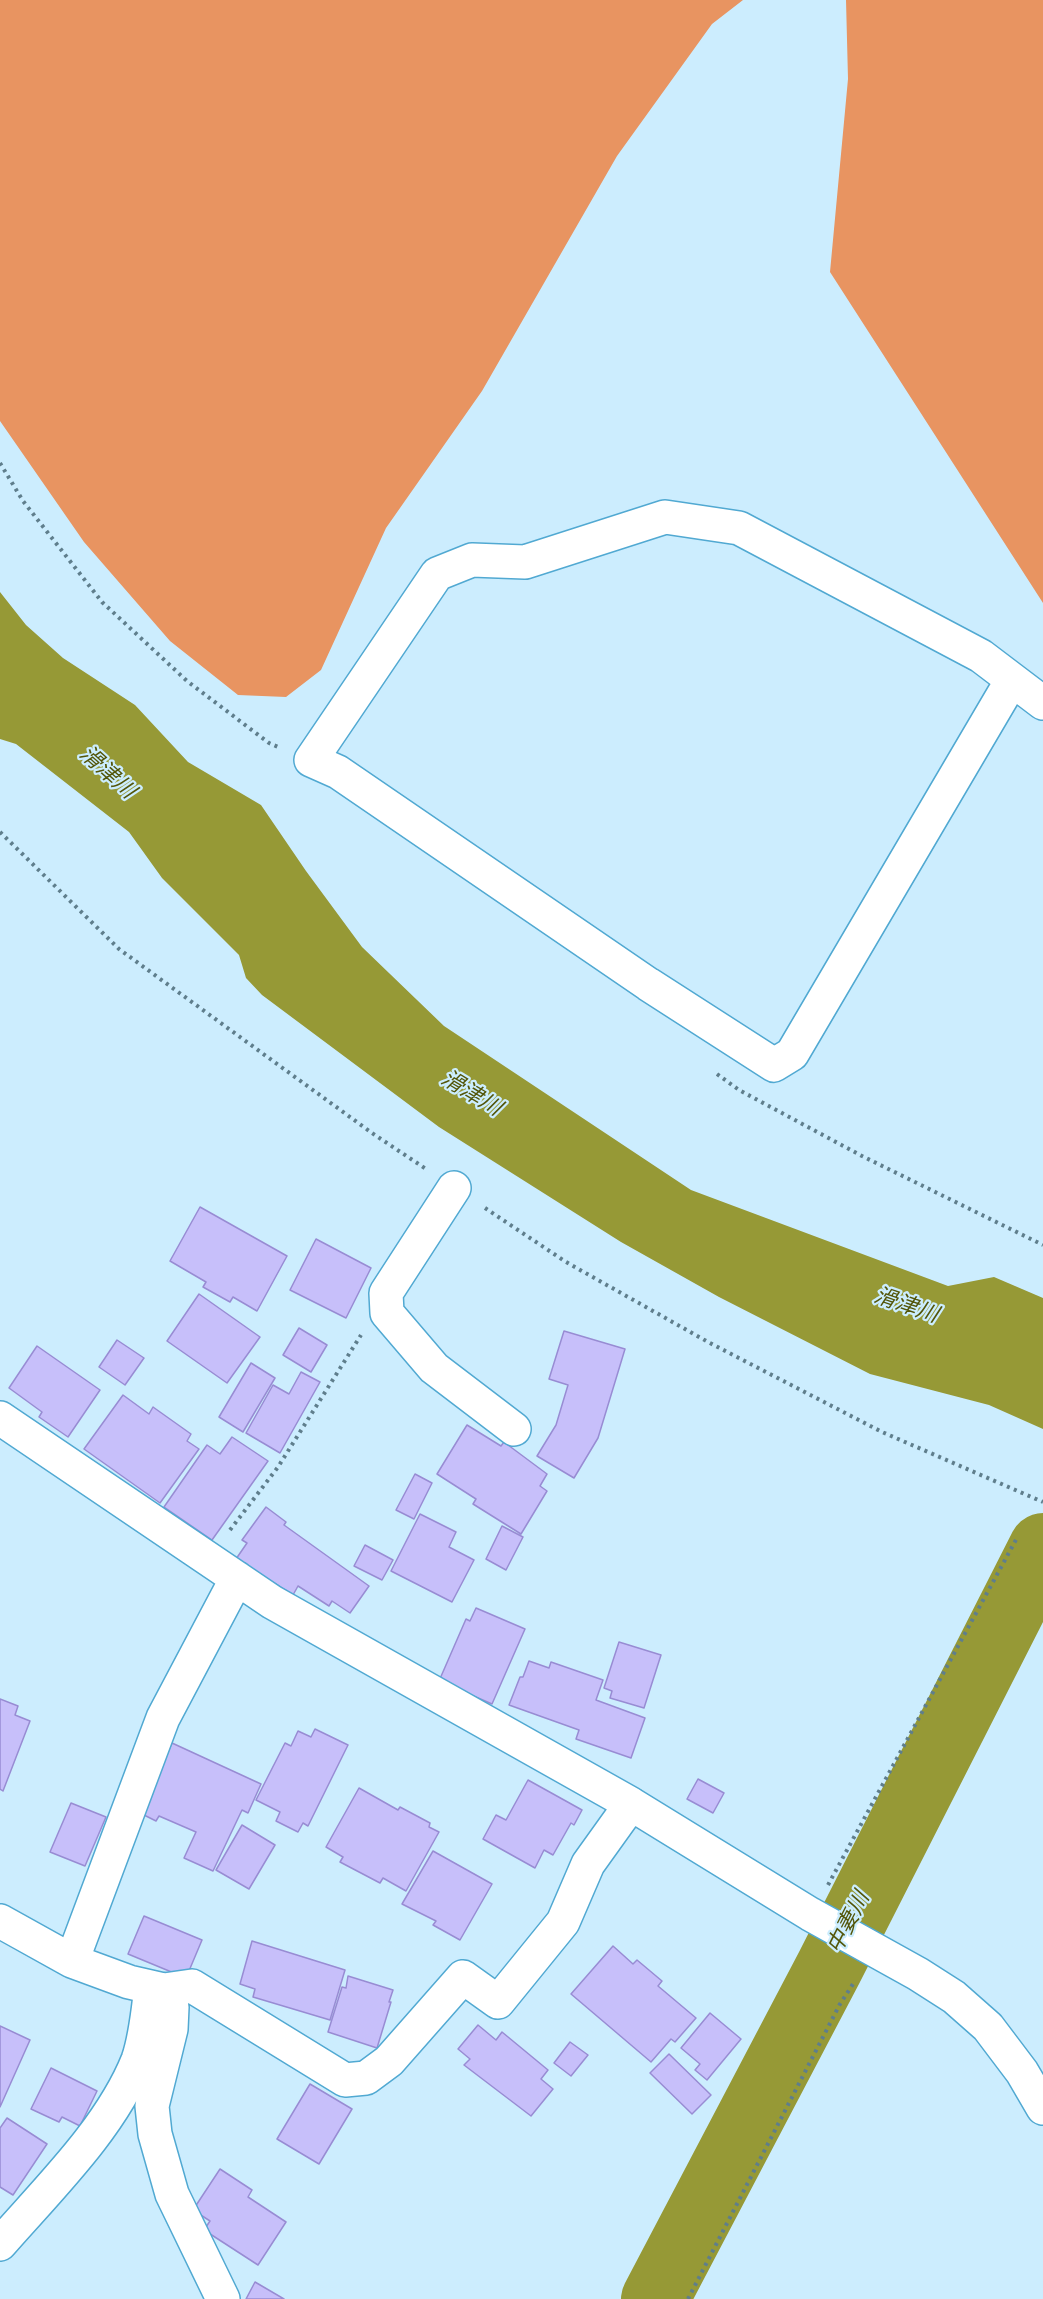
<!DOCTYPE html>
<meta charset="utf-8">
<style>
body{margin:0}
canvas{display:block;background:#ccedfe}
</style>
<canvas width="1043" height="2299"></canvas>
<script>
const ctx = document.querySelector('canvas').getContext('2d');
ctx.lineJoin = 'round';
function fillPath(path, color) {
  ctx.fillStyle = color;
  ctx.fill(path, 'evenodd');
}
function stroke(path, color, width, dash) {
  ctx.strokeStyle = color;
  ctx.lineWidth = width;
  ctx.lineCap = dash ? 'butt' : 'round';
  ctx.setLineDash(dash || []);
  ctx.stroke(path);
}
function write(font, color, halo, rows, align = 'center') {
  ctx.font = font + ' "Space Grotesk","Noto Sans JP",sans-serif';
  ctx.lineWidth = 4.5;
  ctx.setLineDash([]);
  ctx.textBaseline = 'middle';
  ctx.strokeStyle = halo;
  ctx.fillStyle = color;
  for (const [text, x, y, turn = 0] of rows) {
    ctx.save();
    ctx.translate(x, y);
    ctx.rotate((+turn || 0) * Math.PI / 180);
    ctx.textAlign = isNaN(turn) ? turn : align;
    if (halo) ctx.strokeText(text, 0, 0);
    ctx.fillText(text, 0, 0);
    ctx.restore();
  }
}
fillPath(new Path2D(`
 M0,0H743L712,24L617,156L482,391L386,528L321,670L286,697L238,695L170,641L84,542L0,421Z
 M846,0H1043V603L830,272L848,79Z`), '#e89461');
fillPath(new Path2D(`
 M0,592L26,625L63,658L135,705L188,762L261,805L306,871L362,947L444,1026L691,1190L948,1286L994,1277L1043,1298V1429L989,1405L870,1374L719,1297L621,1242L439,1127L262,995L246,978L239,955L162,878L129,832L16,744L0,739Z`), '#969936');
stroke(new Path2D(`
 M655,2299L829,1968L1043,1547`), '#969936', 68);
const building = new Path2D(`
 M200,1207L287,1256L257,1311L233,1297L230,1302L203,1287L206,1282L170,1261Z
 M316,1239L371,1268L346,1318L290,1290Z
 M199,1294L260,1337L227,1383L167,1341Z
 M299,1328L327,1345L311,1372L283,1355Z
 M564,1331L625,1349L598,1438L574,1478L537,1456L556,1425L568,1385L549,1379Z
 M117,1340L144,1358L125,1385L99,1367Z
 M37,1346L100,1390L68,1437L39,1417L42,1412L9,1388Z
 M251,1363L275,1378L243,1432L219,1417Z
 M301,1372L320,1382L280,1453L246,1433L273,1385L289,1394Z
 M123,1395L149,1414L153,1407L191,1434L187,1441L199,1449L160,1503L84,1449Z
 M467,1425L501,1446L504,1442L547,1474L540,1486L547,1491L521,1534L473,1504L476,1499L437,1474Z
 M232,1437L268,1461L212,1540L164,1507L207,1445L220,1454Z
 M415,1474L432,1483L414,1519L396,1510Z
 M266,1507L286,1522L284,1525L369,1586L350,1613L332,1601L329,1606L298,1586L293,1595L236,1559L247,1543L242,1540Z
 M420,1514L456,1532L449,1547L474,1560L452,1602L391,1571Z
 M502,1526L523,1537L506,1570L486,1559Z
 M365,1545L393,1560L382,1580L354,1566Z
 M476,1608L525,1629L492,1704L439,1681L466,1619L470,1621Z
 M619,1642L661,1655L644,1708L610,1698L612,1691L604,1688Z
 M529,1661L549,1668L551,1662L603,1680L596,1700L645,1718L631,1758L576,1739L579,1730L509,1705L520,1677H523Z
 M0,1699L18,1706L15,1715L30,1721L3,1791L0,1789Z
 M315,1729L348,1745L308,1826L303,1823L298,1832L276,1821L280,1812L256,1800L285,1743L291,1746L298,1731L311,1737Z
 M172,1743L261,1784L248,1813L242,1810L213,1871L184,1858L196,1832L159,1816L156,1821L140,1813Z
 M698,1779L724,1793L713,1813L687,1799Z
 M528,1780L582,1810L574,1825L571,1823L553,1855L544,1850L535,1868L483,1839L496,1815L506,1820Z
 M359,1788L398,1810L400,1807L430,1823L429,1827L439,1832L406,1891L383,1878L380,1883L340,1862L343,1857L326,1847Z
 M71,1803L106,1817L85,1866L50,1852Z
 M242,1825L275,1845L249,1889L216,1870Z
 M433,1851L492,1884L460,1940L433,1925L436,1921L402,1904Z
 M144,1916L202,1940L186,1978L128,1954Z
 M252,1941L345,1970L330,2020L253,1997L255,1989L240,1984Z
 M613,1946L633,1964L637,1960L662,1981L658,1986L696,2018L675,2042L671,2039L651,2062L571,1994Z
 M348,1976L393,1990L389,2002H391L377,2048L328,2032L342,1987L346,1988Z
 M710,2013L741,2039L707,2080L695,2070L700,2064L681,2048Z
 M478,2025L496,2040L502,2032L548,2070L541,2079L553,2089L531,2116L464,2065L470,2059L458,2049Z
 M0,2026L30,2040L0,2107Z
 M570,2042L588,2055L571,2076L554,2063Z
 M669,2054L711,2095L692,2114L650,2073Z
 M51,2068L97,2091L80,2126L62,2117L59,2122L31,2109Z
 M310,2084L352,2109L319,2164L277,2139Z
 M7,2118L47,2144L13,2195L0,2187V2128Z
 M220,2169L252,2190L248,2197L286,2222L258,2265L204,2230L210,2221L193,2210Z
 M255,2282L284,2299H246Z`);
fillPath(building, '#c7bffa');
stroke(building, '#988cd3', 1.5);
const minor = new Path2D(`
 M1012,680L792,1054L774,1065L648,984L338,772L311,760L437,574L472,560L525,562L665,517L739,528L981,656L1043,703
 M454,1188L386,1293L387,1313L434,1368L514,1429
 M0,1418L272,1602L631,1804L810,1914L918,1974L954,1997L988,2027L1022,2072L1043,2108
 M0,1921L72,1961L129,1982L164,1990L192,1986L345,2080L366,2078L389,2061L463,1977L498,2002L563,1922L588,1864L631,1804
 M72,1961L163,1718L237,1578
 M164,1990L172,2007L171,2029L152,2106L155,2134L172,2194L223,2299
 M0,2244C48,2189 111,2128 138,2060C146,2037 148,2011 151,1987`);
stroke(minor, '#51a9d2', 36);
stroke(new Path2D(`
 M0,463L23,501L102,602L187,681L269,743L278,747
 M0,832L119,949L372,1133L426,1169
 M717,1074L739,1090L862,1156L1043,1245
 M485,1208L566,1262L708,1342L882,1432L1043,1502
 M230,1530L278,1467L361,1335
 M828,1885L1018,1536
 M688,2299L840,2004L855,1981`), '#5f7e8c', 4, [3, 4.5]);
stroke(minor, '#fff', 33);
write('italic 22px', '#535509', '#ccedfe', [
 ["滑津川",107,773,42],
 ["滑津川",471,1094,31],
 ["滑津川",906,1306,19],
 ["中妻川",849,1923,-63]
]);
</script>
